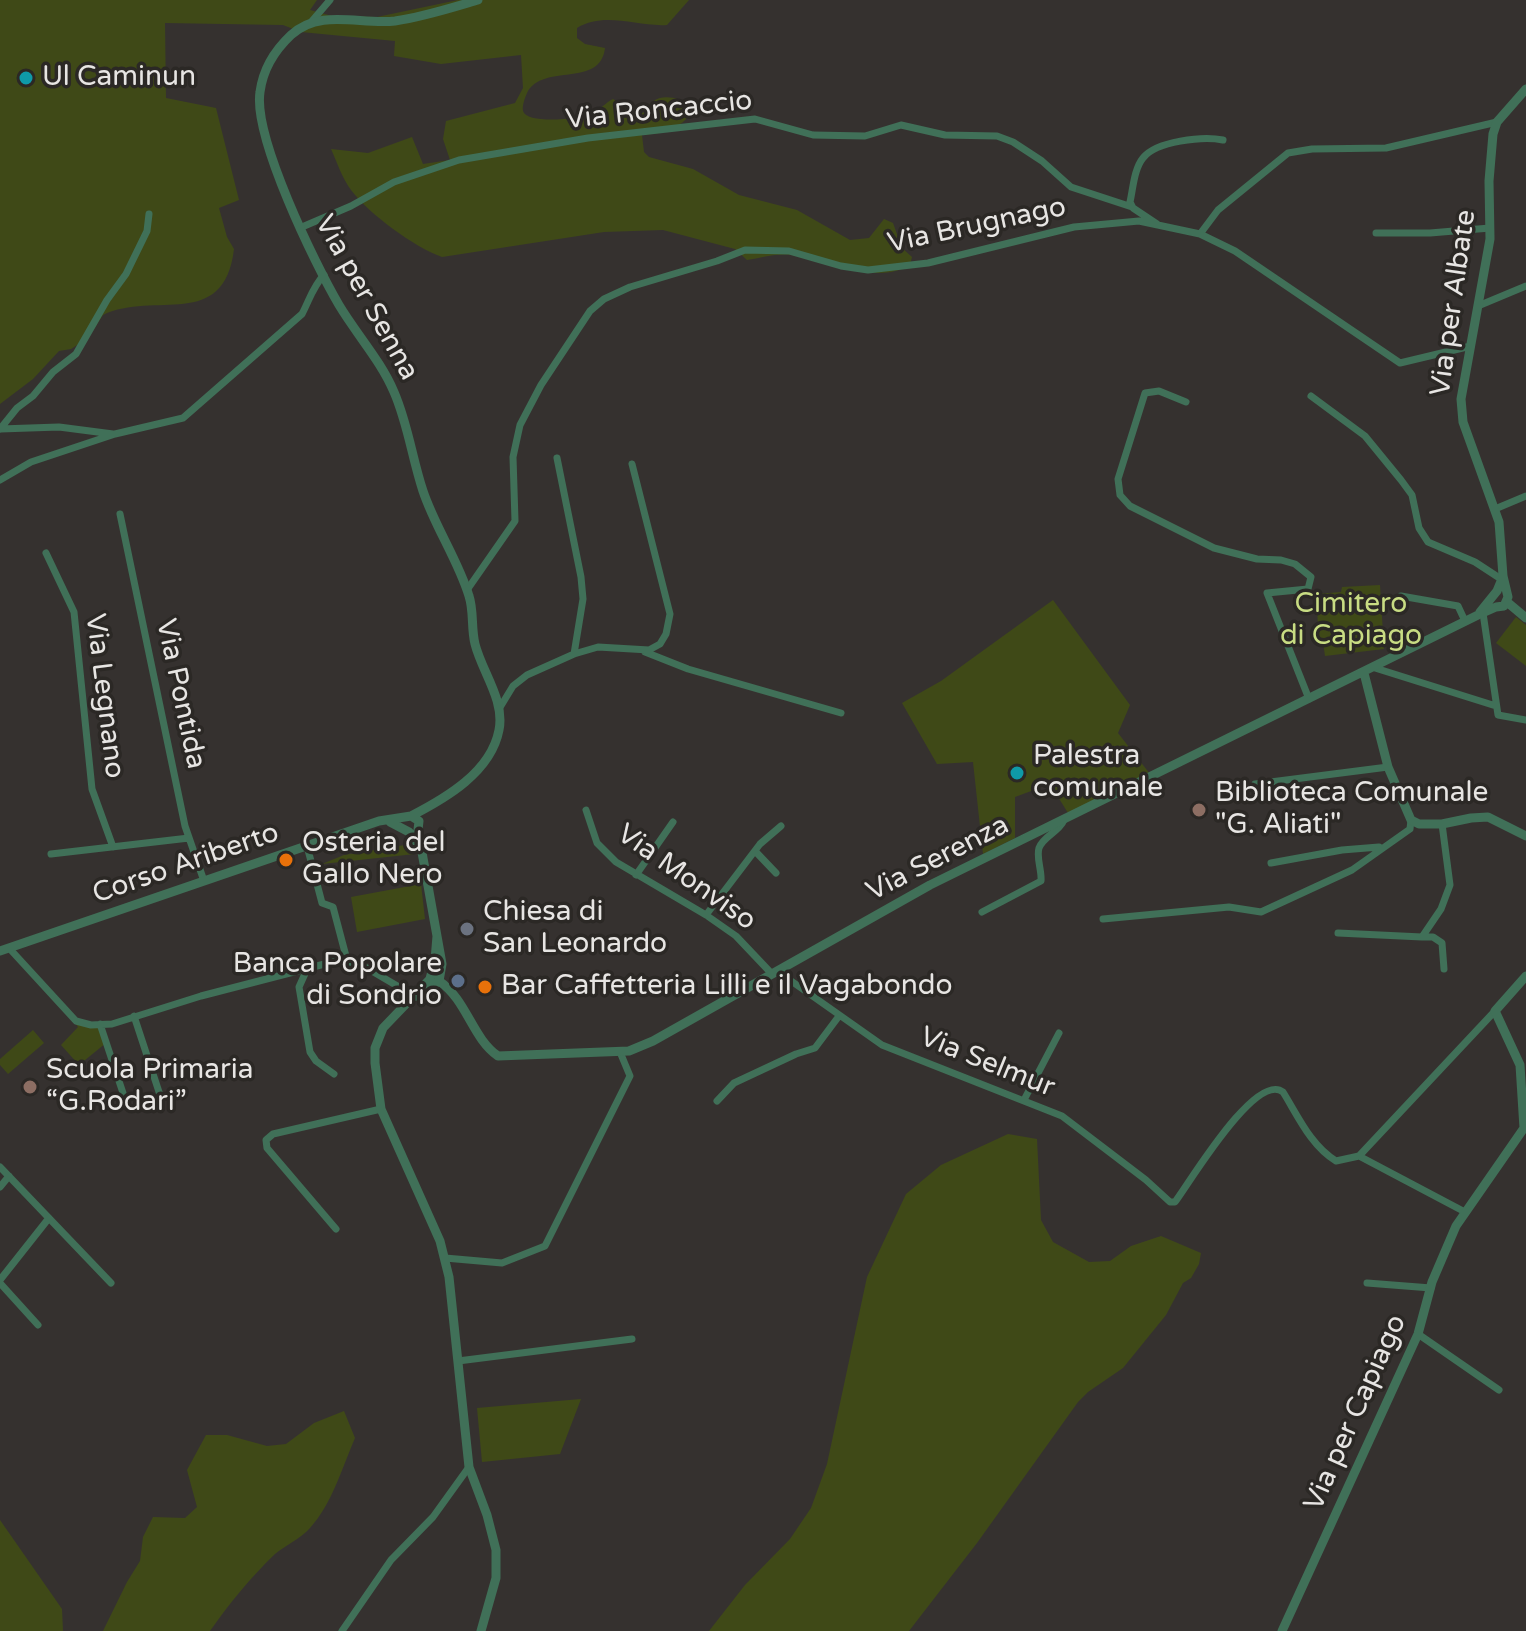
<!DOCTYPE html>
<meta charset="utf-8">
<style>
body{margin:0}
canvas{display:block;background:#35312f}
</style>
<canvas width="1526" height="1631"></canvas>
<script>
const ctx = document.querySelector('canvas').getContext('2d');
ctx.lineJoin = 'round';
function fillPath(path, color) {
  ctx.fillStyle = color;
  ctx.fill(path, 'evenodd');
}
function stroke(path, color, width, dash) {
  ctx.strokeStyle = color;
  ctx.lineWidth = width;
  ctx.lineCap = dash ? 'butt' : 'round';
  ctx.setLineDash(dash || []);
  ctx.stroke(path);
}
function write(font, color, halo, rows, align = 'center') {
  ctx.font = font + ' "Varela Round",sans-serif';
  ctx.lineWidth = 7;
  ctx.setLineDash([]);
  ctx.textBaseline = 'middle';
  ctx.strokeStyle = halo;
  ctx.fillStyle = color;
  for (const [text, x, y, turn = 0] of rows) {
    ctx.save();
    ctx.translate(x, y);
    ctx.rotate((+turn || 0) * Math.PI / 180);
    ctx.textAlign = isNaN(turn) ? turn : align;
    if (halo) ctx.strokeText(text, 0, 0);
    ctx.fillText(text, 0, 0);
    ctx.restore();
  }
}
fillPath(new Path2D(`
 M0,0H317L310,10L332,16L377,17L458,0H689L667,25C637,27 605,11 577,28V38L585,44L605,48C600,89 543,62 527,93C525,98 522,105 523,111C527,125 582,119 593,113C601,109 605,103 613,99L635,112L643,113C655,91 673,96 694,105C687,128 663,134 642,135L644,152L649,157L693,169L739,195L797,210L850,240L869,238L884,219L893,223L902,248L912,257L910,265C876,286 827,259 791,255C777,253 761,258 747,260L735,249L663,230L604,232L442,257C414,247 369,214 351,190C342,178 337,162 331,149L368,153L412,137L423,164L450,160L443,139L446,121L515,103L523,88L521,55L441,64L394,56L395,41L301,32L283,25L165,23L166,98L216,108L239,200L219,208L227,237L234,249C224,332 154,290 103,315L88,338L71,349L59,351L33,379L0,404Z
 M1380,585L1384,649L1325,656L1323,642L1319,641L1316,594L1341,592L1342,587Z
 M1053,600L1130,705L1118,733L1150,774L1068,813L1050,784L1015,797V838L983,854L973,762L937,764L902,703L941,681Z
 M1516,617L1526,625V666L1496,643Z
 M411,844L415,854L322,864L344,855Z
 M421,884L425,919L357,932L351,897Z
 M75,1023L100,1025L106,1043L79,1065L61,1045L78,1027Z
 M33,1030L44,1043L8,1074L0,1065V1059Z
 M1008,1134L1037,1139L1041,1220L1053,1242L1089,1262L1110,1261L1131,1246L1161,1236L1201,1253L1199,1264L1191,1278L1183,1283L1166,1315L1123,1368L1088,1392L1078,1402L977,1543L909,1631H709L745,1585L790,1539L811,1508L827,1464L867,1277L906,1194L941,1165Z
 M581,1399L560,1454L482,1462L477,1408Z
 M344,1411L355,1438C342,1468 332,1504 310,1528C300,1539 286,1545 275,1554C251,1577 229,1604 210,1631H103L127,1582L140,1561L143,1537L153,1517L185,1518L197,1507L187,1470L206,1435H227L267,1446L286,1444L314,1423Z
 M0,1520L62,1609L63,1631H0Z`), '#3f4917');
stroke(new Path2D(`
 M312,21L330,0
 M1157,224L1133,208L1130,202C1133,189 1134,169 1143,158C1156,141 1203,136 1223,140
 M302,227L351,206L394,182L459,160L588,138L755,119L813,135L865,136L901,125L945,135L997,136L1013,142L1042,161L1071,187L1132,207
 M1376,233H1430L1490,228
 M1200,234L1218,210L1288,153L1312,149L1386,148L1497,122
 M1478,306L1526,286
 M1311,396L1365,436L1401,480L1412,495L1419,528L1428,542L1475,562L1501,579
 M1186,402L1159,391L1145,393L1118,479L1120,495L1130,506L1214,548L1257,559L1281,560L1295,564L1311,577L1308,589L1267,593L1309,699
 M0,429L17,408L33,396L53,372L76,354L107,300L126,274L147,231L149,214
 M0,429L59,427L113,434
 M557,458L581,577L583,599L574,654
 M0,480L31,462L115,434L183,418L302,314C309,301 313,286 324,275
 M1495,509L1526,496
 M120,514L185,826L204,881
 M46,553L74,612L92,789L113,847
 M467,590L515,521L513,457L520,425L541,385L590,311L604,299L630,287L717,261L745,250L789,251L841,266L868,270L928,263L1074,227L1139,221L1200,234L1235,251L1400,363L1471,346
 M1401,596L1458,606L1465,621
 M1483,613L1498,715L1526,720
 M645,652L688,669L841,713
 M1375,668L1496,706
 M499,709L513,686L527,675L574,654L598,647L649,650L660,644L666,634L670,614L632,464
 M1255,784L1388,767
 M586,810L597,843L616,862L706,915L736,936L772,974
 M307,846L322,903L333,907L347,960
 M755,851L776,873
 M51,854L189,838
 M1271,863L1342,850L1379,847
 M636,875L673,822
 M982,912L1041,881C1042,870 1036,858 1039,848C1044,835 1059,833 1065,818
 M706,915L760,844L781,826
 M1103,919L1229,907L1261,912L1352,870L1410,829L1411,820
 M1338,933L1422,937L1441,909L1450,885L1442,824
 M1422,937H1433L1442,943L1444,969
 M9,948L76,1021L91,1025L112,1024L201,996L340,960L360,964L416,997
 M308,967L299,987L310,1052L316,1061L334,1074
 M777,971L882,1045L1062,1116L1146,1180L1170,1202H1175C1190,1182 1256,1071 1283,1092C1298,1116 1311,1146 1336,1161L1359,1156L1495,1011
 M134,1016L160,1095
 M100,1024L123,1093
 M1024,1100L1059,1033
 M717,1101L734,1083L796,1054L815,1048L839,1016
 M1359,1156L1465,1212
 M0,1167L111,1283
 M0,1187L9,1176
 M336,1229L267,1148L266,1140L273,1134L381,1109
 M445,1258L502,1263L545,1246L630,1076L620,1052
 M0,1280L49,1218
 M0,1283L38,1325
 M1367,1283L1431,1288
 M1418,1334L1499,1390
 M458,1361L632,1339
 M342,1631L391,1560L433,1517L469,1467`), '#407058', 7);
stroke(new Path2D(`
 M1507,602L1526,618
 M1480,612L1497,591L1502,579
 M1364,673L1388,767L1411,820L1419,824H1442L1471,818L1488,817L1526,836
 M411,816C446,798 491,772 499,730C505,700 482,672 475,644C471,628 474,611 469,596C458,560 435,527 423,491C412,458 408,424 394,392C381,361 357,335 339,305C315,264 253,137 260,92C263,69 274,51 291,35C320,8 360,25 395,21C423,17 451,8 478,0
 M390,822L409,832L420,847
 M437,936L435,960L430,979L383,1028L375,1048V1063L381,1109L440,1241L449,1277L469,1467L487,1515L496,1550V1578L481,1631
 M0,951L379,821L411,816L419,821L418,830L442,964L439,981L423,994
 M439,981C467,1000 472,1038 498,1056L629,1051L653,1041L930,885L1478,615L1496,607L1504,606L1508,597L1503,576L1499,522L1463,422L1461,399L1490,239L1489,181L1493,134L1497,122L1526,89
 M1282,1631L1418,1334L1432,1282L1456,1226L1524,1128L1520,1065L1495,1011L1526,976`), '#407058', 9);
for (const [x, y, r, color] of [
 [26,78,8,"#0f9aa8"],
 [1017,773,8,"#0f9aa8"],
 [1199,810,8,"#8d6e63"],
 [286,860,8,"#e8710a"],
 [467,929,8,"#6b7280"],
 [458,981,8,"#5c6f8a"],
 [485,987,8,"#e8710a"],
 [30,1087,8,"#8d6e63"]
]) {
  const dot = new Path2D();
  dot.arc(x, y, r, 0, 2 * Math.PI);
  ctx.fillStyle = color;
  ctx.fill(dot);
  stroke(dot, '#2b2825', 3);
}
write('28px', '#e7e5e3', '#2b2825', [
 ["Ul Caminun",42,78],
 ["Palestra",1033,757],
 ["comunale",1033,789],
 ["Biblioteca Comunale",1215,794],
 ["\"G. Aliati\"",1215,826],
 ["Osteria del",302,844],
 ["Gallo Nero",302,876],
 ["Chiesa di",483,913],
 ["San Leonardo",483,945],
 ["Banca Popolare",442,965,"right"],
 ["di Sondrio",442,997,"right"],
 ["Bar Caffetteria Lilli e il Vagabondo",501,987],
 ["Scuola Primaria",46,1071],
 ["“G.Rodari”",46,1103]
], 'left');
write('28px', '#e7e5e3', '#2b2825', [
 ["Via Roncaccio",659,111,-6],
 ["Via Brugnago",977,226,-12],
 ["Via per Senna",366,298,61],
 ["Via per Albate",1454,303,-82],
 ["Via Pontida",180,694,78],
 ["Via Legnano",104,696,83],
 ["Via Serenza",938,859,-27],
 ["Corso Ariberto",186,864,-19],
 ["Via Monviso",686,878,35],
 ["Via Selmur",987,1063,22],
 ["Via per Capiago",1356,1413,-66]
]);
write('28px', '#c8dc83', '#2b2825', [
 ["Cimitero",1351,605],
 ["di Capiago",1351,637]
]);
</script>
